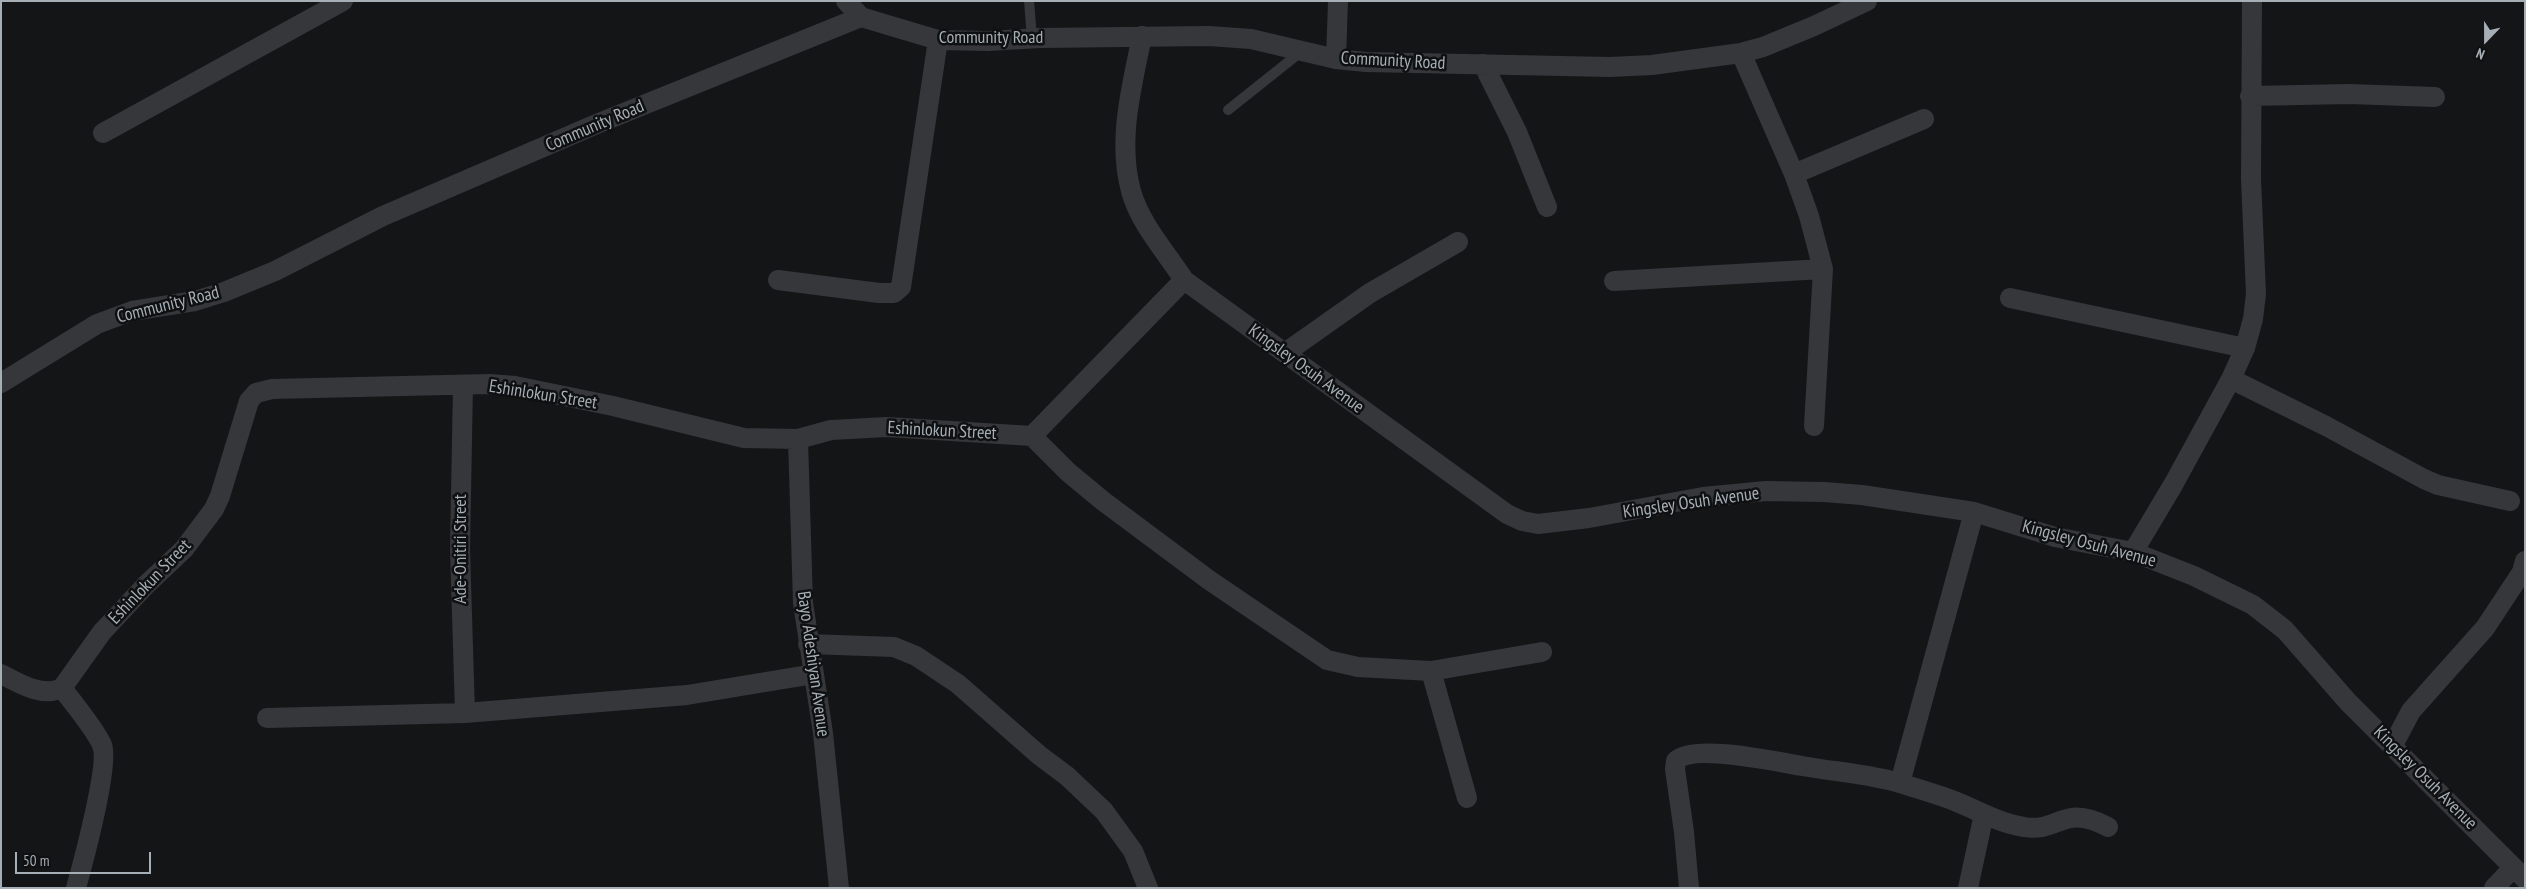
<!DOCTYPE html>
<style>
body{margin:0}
#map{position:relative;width:2526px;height:889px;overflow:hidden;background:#141516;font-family:"PT Sans Narrow",sans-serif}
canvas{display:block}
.frame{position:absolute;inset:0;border:2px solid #a6aeb6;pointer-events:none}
.north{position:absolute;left:2461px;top:15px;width:50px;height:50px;-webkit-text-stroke:4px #0f1011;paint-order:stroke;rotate:202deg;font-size:14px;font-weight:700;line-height:20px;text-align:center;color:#a6aeb6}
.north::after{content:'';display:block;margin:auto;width:18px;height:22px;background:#a6aeb6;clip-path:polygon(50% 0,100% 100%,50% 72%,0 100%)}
.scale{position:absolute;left:15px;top:852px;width:136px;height:22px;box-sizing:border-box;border:2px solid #a6aeb6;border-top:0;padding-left:6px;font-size:15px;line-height:18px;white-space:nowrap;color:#a6aeb6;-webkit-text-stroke:4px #0f1011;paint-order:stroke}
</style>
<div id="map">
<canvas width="2526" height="889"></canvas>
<div class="frame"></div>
<div class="north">N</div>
<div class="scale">50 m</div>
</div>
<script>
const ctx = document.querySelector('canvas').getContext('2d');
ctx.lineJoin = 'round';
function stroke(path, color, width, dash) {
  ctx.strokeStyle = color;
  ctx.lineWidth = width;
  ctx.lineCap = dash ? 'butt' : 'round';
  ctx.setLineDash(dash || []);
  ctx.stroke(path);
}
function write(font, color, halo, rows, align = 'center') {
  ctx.font = font + ' "PT Sans Narrow",sans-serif';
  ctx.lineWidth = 5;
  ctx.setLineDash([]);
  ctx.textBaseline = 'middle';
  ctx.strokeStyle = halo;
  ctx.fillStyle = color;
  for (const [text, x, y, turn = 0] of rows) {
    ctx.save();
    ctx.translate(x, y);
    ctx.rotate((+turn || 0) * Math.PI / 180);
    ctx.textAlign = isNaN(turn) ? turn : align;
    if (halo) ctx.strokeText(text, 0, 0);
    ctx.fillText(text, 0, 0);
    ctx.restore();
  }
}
stroke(new Path2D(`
 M1029,1L1032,38
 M1228,110L1302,51`), '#35373b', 10);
stroke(new Path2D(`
 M846,1L861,17
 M1142,36C1132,86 1117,140 1131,191C1140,224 1166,252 1184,280L1507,514L1522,521L1538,524L1589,518L1703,497L1766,491L1824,492L1862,495L1974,512L2055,537L2133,552L2194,576L2253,605L2285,630L2348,702L2525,879
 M1741,53L1794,174L1809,216L1823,269L1814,426
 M1336,59L1338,1
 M1483,64L1517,132L1547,207
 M2250,96L2349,94L2435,97
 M103,133L343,1
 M1794,174L1924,119
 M778,280L879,293H894L901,287L938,40
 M1614,281L1823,269
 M2010,298L2245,348
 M1285,353L1370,293L1458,242
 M2231,379L2326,426L2424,479L2438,485L2510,501
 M1,383L97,324L132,311L195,301L224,292L275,271L383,216L599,123L861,17L938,40L988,41L1040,38L1209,36L1251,39L1336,59L1366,62L1610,67L1652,65L1741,53L1763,47L1814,26L1867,1
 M463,385L460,549L465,713
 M1032,436L1068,472L1103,501L1209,580L1327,660L1358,667L1431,671L1542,652
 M798,439L803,603L823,733L839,888
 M2133,552L2173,485L2231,379L2245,348L2253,319L2256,294L2251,179L2252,1
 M808,644L894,647L916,656L958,684L1039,755L1067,776L1104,811L1133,851L1148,888
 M1431,671L1467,798
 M1,674C18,683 43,698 62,688L102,632L146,585L184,549L214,509L220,496L249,401L256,393L272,389L490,384L515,386L613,406L744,438L798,439L831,430L887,427L1032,436L1184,280
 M62,688C73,703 95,729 102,745C110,763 83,863 76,888
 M267,718L465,713L687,695L814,674
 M2393,745L2411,711L2485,628L2522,572L2525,561
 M1900,783L1974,512
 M1689,888L1684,832L1675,769L1676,761C1692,743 1778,762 1802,766C1835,772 1871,774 1903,784C1921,790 1940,795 1957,802C1979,811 2001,824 2024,827C2059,833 2063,803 2108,827
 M1968,888L1984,814
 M2494,888L2513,868`), '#35373b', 20);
write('18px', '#a6aeb6', '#0f1011', [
 ["Community Road",991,38],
 ["Community Road",1393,61,3],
 ["Community Road",595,126,-23],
 ["Community Road",168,305,-14],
 ["Kingsley Osuh Avenue",1306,369,36],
 ["Eshinlokun Street",543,395,9],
 ["Eshinlokun Street",942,431,3],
 ["Kingsley Osuh Avenue",1691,503,-8],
 ["Kingsley Osuh Avenue",2089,544,15],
 ["Ade-Onitiri Street",461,549,-90],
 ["Eshinlokun Street",150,582,-46],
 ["Bayo Adeshiyan Avenue",813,664,82],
 ["Kingsley Osuh Avenue",2425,778,45]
]);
</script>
